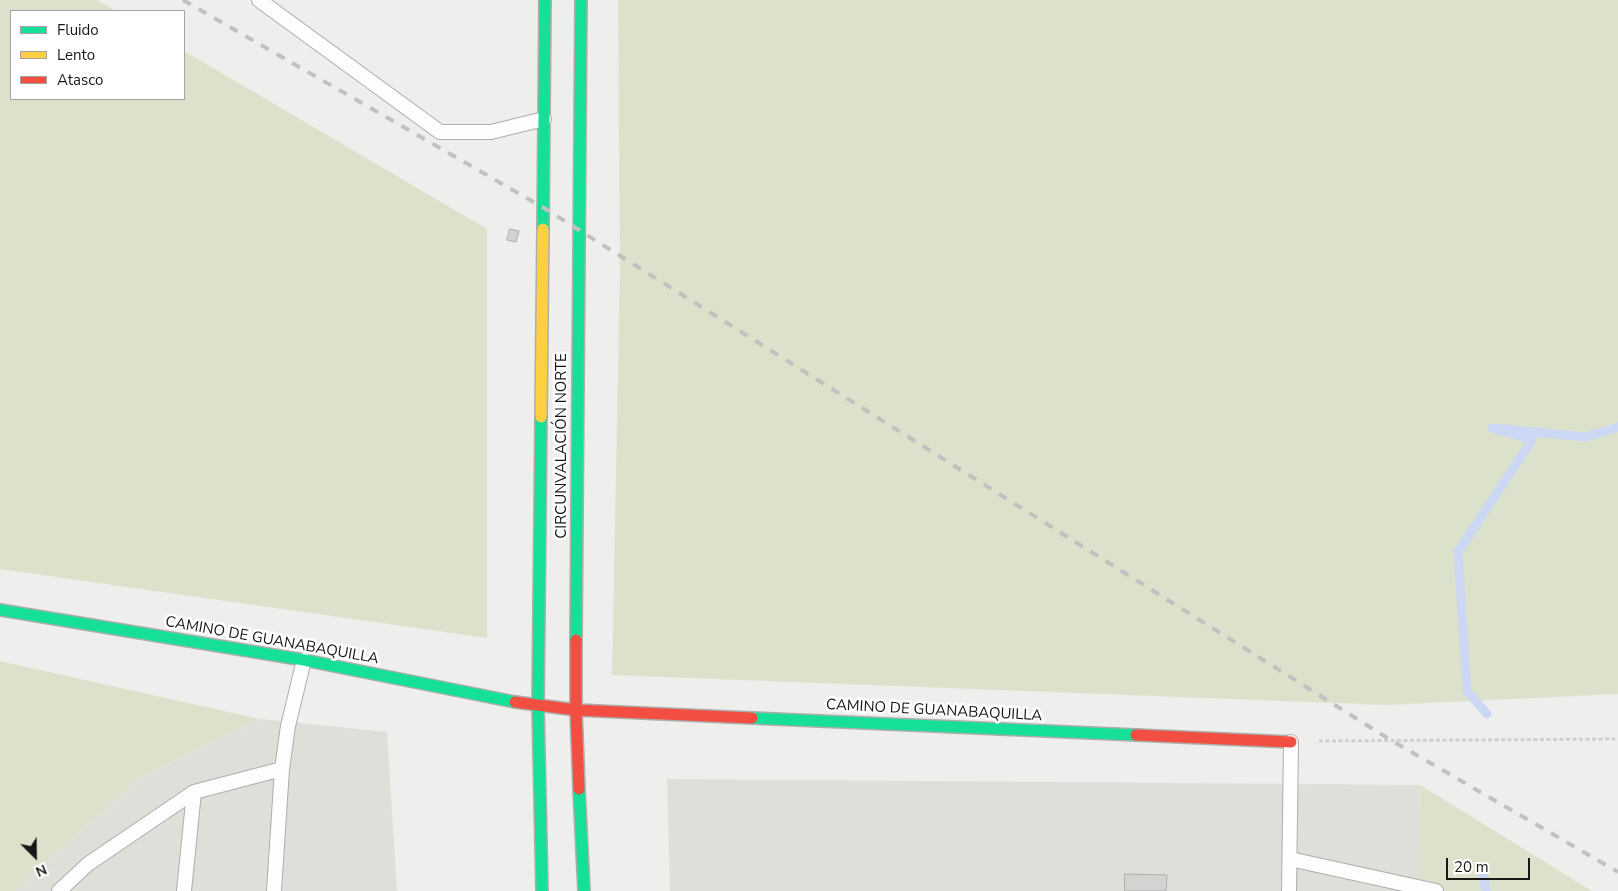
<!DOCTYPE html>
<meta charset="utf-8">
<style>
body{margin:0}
#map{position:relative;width:1618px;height:891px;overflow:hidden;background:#eeefed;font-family:"Nunito Sans",sans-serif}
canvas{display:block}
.legend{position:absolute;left:10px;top:10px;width:175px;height:90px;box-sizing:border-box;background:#fff;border:1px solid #a2a3a2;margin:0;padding:6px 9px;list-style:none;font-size:15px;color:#171816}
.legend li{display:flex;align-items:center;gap:10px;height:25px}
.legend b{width:25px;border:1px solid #a2a3a2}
.north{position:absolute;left:10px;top:831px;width:50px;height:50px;-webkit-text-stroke:4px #fff;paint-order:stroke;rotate:157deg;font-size:14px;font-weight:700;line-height:20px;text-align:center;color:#171816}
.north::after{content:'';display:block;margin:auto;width:18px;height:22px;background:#171816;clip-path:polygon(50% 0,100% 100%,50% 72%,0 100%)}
.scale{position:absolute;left:1446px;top:858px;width:84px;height:22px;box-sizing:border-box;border:2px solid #171816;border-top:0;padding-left:6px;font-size:15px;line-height:18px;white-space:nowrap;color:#171816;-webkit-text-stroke:4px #fff;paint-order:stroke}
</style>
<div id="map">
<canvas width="1618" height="891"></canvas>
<ul class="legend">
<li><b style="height:6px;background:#16e098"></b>Fluido</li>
<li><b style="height:6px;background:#ffcf43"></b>Lento</li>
<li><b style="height:6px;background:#f24e42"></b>Atasco</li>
</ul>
<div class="north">N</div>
<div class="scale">20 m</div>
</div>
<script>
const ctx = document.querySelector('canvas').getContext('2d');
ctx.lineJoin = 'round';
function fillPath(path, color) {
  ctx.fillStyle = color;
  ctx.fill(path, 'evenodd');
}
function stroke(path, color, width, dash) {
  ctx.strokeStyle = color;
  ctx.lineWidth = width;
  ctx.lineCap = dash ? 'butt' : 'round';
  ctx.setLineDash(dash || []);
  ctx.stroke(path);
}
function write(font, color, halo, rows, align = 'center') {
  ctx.font = font + ' "Nunito Sans",sans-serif';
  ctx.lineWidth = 5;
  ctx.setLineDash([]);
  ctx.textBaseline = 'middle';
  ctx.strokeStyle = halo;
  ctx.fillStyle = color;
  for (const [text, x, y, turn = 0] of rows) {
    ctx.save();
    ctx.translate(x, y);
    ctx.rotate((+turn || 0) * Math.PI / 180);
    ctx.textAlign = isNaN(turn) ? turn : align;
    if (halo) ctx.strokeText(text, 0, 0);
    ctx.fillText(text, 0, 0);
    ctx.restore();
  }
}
fillPath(new Path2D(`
 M260,719L387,732L397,891H14L139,778Z
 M667,779L1420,785L1417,891H670Z`), '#dddfd9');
fillPath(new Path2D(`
 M0,0H97L116,11H11V99H184V51L487,229V638L0,569Z
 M618,0H1618V694L1386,705L612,675L620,270Z
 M0,661L260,719L139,778L14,891H0Z
 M1420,785L1592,891H1417Z`), '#dce1cb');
stroke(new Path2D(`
 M1487,714L1467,691L1458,552L1532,440L1492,428L1586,437L1618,427
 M1482,868L1486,891`), '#cbd7f3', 9);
const building = new Path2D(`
 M510,229L519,231L516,242L507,240Z
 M1125,874L1167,875L1166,891H1125Z`);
fillPath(building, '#d2d4d2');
stroke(building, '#aeafad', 1);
const lane = new Path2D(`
 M259,0L440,132H491L544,119
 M1290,859L1436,891
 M59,891L88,864L194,792L282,769
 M184,891L194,792
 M274,891L282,769L288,726L304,660
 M1289,891L1291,742`);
const fast = new Path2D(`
 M543,229L545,0
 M541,417L538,705L542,891
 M0,610L304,660L515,702
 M576,640L581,0
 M752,718L1136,735
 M579,789L584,891`);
const slow = new Path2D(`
 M541,417L543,229`);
const jam = new Path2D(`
 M576,640V710L579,789
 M515,702L576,710L752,718
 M1136,735L1291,742`);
stroke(lane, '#adaeac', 16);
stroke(fast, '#adaeac', 14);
stroke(slow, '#adaeac', 14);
stroke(jam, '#adaeac', 14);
stroke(new Path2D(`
 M1319,741L1618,739`), '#cfcfcf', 3, [4, 2.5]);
stroke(lane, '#fcfdfc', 14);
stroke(fast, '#16e098', 11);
stroke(slow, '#ffcf43', 11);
stroke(jam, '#f24e42', 11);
stroke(new Path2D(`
 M183,0L544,208L1389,739L1618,872`), '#c1c1c0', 4, [9, 9]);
write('15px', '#171816', '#fff', [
 ["CIRCUNVALACIÓN NORTE",562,446,-90],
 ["CAMINO DE GUANABAQUILLA",272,641,10],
 ["CAMINO DE GUANABAQUILLA",934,711,3]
]);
</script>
